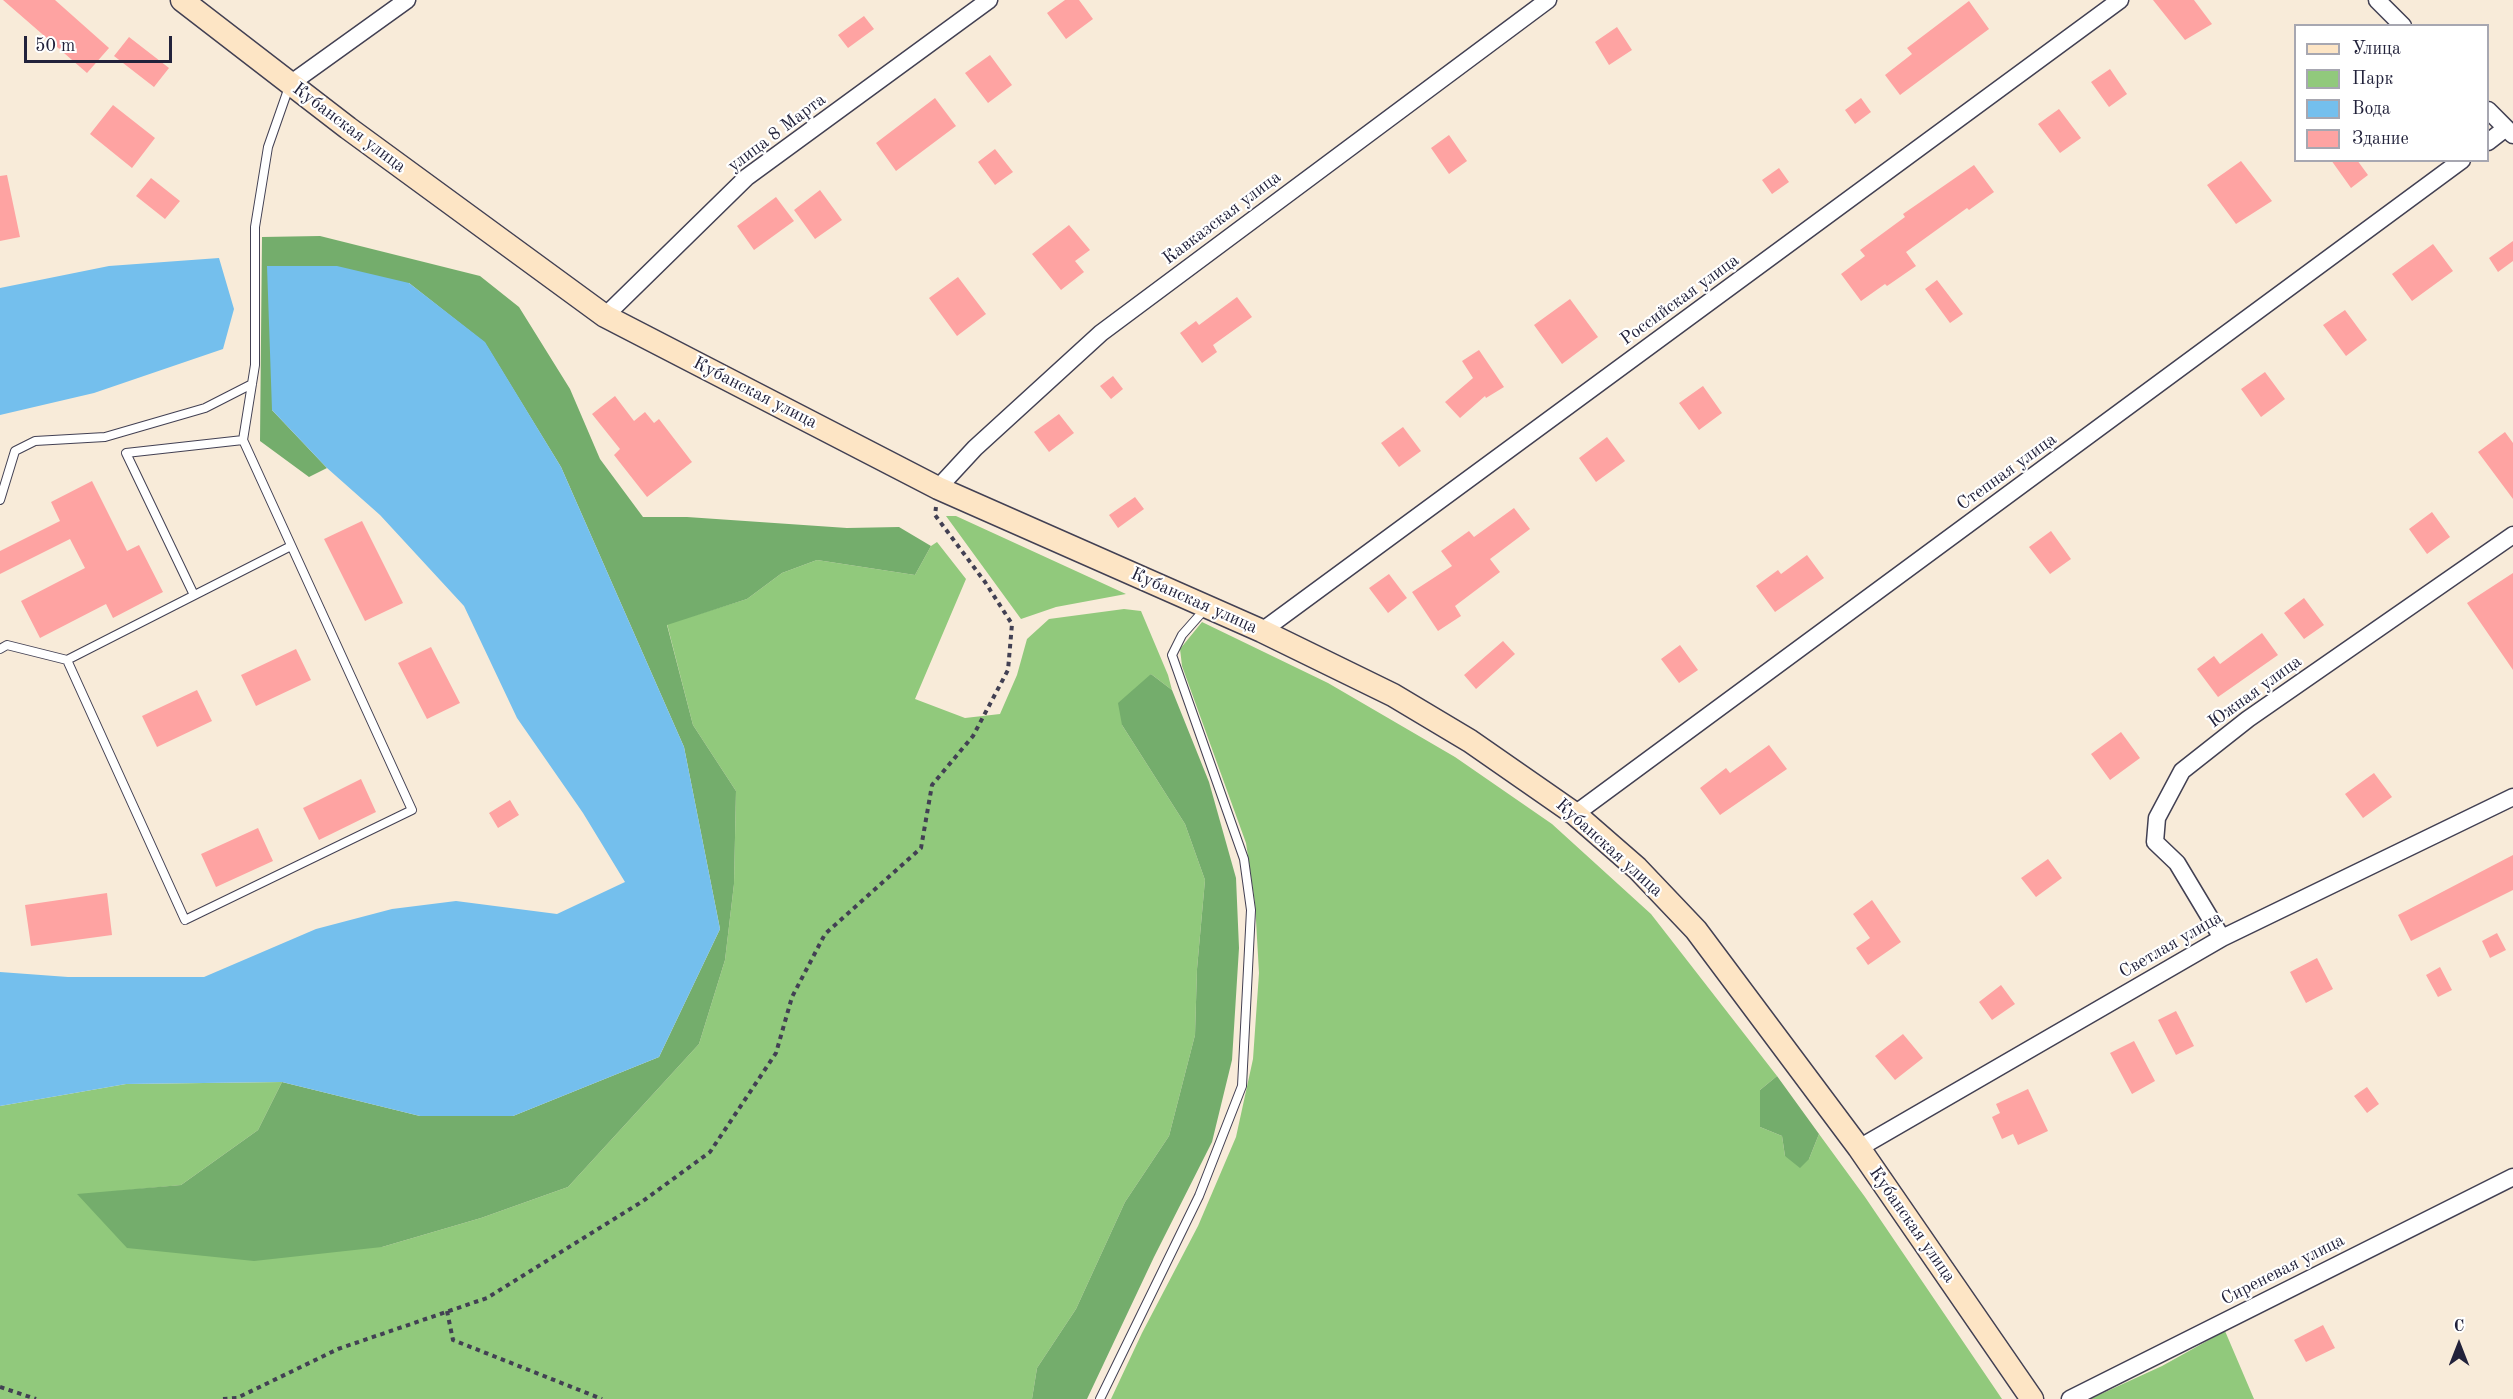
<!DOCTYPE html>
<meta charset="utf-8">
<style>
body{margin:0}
#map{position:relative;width:2513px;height:1399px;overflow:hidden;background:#f8ebd9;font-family:"Old Standard TT",serif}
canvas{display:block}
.legend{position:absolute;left:2294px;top:24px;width:195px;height:138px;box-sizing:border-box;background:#fff;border:2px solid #a7a7b1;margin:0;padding:8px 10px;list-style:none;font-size:18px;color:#22223b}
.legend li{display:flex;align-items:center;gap:12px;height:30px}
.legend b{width:30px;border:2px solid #a7a7b1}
.north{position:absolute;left:2429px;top:1315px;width:60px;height:60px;-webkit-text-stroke:4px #fff;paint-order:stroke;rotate:0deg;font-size:16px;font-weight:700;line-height:24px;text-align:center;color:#22223b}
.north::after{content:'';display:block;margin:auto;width:21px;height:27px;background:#22223b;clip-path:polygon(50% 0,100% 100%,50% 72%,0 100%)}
.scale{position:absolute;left:24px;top:36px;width:148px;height:27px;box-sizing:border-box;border:3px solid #22223b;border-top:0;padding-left:8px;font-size:18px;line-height:21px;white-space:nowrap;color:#22223b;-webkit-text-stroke:4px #fff;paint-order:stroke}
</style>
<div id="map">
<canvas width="2513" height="1399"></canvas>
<ul class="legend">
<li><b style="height:8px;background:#fde5c5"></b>Улица</li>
<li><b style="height:16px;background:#91c97c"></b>Парк</li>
<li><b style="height:16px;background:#74bfed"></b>Вода</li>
<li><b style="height:16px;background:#fea3a2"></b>Здание</li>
</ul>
<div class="north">С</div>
<div class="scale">50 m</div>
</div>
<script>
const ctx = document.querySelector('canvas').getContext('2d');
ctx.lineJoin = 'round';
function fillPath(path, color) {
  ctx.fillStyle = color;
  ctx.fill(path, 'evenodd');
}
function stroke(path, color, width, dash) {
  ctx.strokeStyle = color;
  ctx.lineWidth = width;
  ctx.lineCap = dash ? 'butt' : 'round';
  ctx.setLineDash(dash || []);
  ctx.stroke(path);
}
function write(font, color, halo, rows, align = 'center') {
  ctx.font = font + ' "Old Standard TT",serif';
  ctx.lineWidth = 4.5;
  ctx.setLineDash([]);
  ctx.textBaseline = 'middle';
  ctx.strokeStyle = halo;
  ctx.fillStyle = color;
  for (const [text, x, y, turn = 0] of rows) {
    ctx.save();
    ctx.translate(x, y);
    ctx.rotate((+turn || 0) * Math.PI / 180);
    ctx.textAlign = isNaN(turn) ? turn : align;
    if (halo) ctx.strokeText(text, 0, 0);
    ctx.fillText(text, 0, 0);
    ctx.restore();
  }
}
fillPath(new Path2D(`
 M946,516H956L1126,594L1056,607L1021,619Z
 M937,542L966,579L915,699L965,718L1000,714L1017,675L1027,639L1049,619L1124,609L1141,611L1168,675L1172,690L1151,674L1122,725L1185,824L1205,880L1197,969L1195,1035L1169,1136L1125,1202L1076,1309L1037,1368L1032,1399H0V1106L126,1084L282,1082L258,1130L181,1185L78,1195L382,1247L481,1218L568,1187L699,1044L725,960L734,884L736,791L693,725L667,624L747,599L782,573L817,560L915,575L931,546Z
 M1202,622L1328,683L1455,757L1552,824L1651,914L1777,1076L1760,1090V1127L1782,1136L1785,1156L1809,1159L1819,1134L1865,1197L2002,1399H1111L1142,1333L1198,1226L1236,1137L1253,1059L1259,973L1255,903L1246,843L1182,666L1180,649Z
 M2225,1331L2254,1399H2090L2162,1366Z`), '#91c97c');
fillPath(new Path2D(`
 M320,236L480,276L519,307L570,389L600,459L643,517H687L847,528L899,527L931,546L915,575L817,560L782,573L747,599L667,625L693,725L736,791L734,884L725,960L699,1044L568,1187L481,1218L382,1247L254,1261L127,1248L77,1194L181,1185L258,1130L282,1082L420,1116H513L659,1057L720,929L684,747L561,467L485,343L409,283L272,410L327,468L309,477L260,441L262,237Z
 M1151,674L1172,690L1209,782L1236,878L1239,948L1232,1060L1212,1142L1154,1257L1087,1399H1032L1037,1368L1076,1309L1125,1202L1169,1136L1195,1035L1197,969L1205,880L1185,824L1122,725L1118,703Z
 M1777,1076L1819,1134L1809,1159L1800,1168L1785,1156L1782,1136L1760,1127V1090Z`), '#74ad6c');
fillPath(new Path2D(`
 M219,258L234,309L223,349L94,393L0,415V288L109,266Z
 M267,266H337L409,283L485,342L561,467L684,747L720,929L659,1057L513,1116H420L282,1082L126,1084L0,1106V972L68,977H204L316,929L392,909L456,901L557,914L625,882L583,813L517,718L464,606L380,515L327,468L272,410Z`), '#74bfed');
fillPath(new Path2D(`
 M3,0H55L109,48L87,73Z
 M1065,0H1079L1093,19L1066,39L1047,13Z
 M2153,0H2194L2212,24L2185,40Z
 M1969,1L1989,29L1900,95L1885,75L1912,54L1907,48Z
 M864,16L874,29L848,48L838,35Z
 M1617,27L1632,50L1609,65L1595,42Z
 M129,37L169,68L154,87L114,56Z
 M990,55L1012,85L988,103L965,73Z
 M2110,69L2127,94L2109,107L2091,82Z
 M935,98L956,126L896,171L876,143Z
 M1861,98L1871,112L1855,124L1845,110Z
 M113,105L155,138L132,168L90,134Z
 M2059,109L2081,138L2060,153L2038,124Z
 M1449,135L1467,161L1449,174L1431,148Z
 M995,149L1013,172L995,185L978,162Z
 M2331,160H2357L2368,175L2351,188Z
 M2241,161L2272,201L2236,224L2207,185Z
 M1974,165L1994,192L1969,210L1967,208L1906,252L1916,266L1887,286L1885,284L1861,301L1841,274L1865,256L1860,250L1905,217L1903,214Z
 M1779,168L1789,182L1772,194L1762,180Z
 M7,175L20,237L0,241V176Z
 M151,178L180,201L165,219L136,196Z
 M820,190L842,220L815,239L794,210Z
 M776,197L794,221L754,250L737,226Z
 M1069,225L1090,250L1075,261L1084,272L1061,290L1032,254Z
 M2513,241V261L2498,272L2489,258Z
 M2433,244L2453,271L2412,301L2392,274Z
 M958,277L986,314L957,336L929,298Z
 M1937,280L1963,314L1950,323L1925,289Z
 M1237,297L1252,317L1213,345L1217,352L1202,363L1180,333L1196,321L1199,325Z
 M1570,299L1598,337L1562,364L1534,325Z
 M2345,310L2367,340L2346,356L2323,325Z
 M1479,350L1504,387L1486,398L1485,396L1460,418L1445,402L1473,378L1462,361Z
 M2265,372L2285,399L2261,417L2241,389Z
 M1113,376L1123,389L1111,399L1100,386Z
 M1703,386L1722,413L1699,430L1679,403Z
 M615,396L634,421L645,412L654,423L659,419L692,462L647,497L614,455L620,449L592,414Z
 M1059,414L1074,433L1049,452L1034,432Z
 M1403,427L1421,451L1399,467L1381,443Z
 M2505,432L2513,443V499L2478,452Z
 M1607,437L1625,461L1596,482L1579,458Z
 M92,481L127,551L139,545L163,592L113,618L106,604L40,638L21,601L85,568L70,539L0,574V551L60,521L51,502Z
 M1135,497L1144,509L1118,528L1109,515Z
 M1514,508L1530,529L1490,559L1500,572L1455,606L1461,616L1438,631L1412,592L1452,566L1441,551L1469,531L1474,537Z
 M2432,512L2450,537L2427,554L2409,529Z
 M362,521L403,603L365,621L324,539Z
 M2051,531L2071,559L2050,574L2029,547Z
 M1807,555L1824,578L1775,612L1756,586L1778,570L1781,574Z
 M2513,573V670L2467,603Z
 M1389,574L1407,598L1388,613L1369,588Z
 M2304,598L2324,625L2304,639L2284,613Z
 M2262,633L2278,655L2218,697L2197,669L2214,656L2220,664Z
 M1503,641L1515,654L1476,689L1464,675Z
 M1680,645L1698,670L1679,683L1661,659Z
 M431,647L460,703L427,719L398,663Z
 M296,649L311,680L256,706L241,675Z
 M197,690L212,721L157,747L142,716Z
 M2121,732L2140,758L2110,780L2091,754Z
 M1769,745L1787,769L1720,815L1700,788L1726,768L1730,773Z
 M2374,773L2392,797L2363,818L2345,794Z
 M361,779L376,812L319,840L303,808Z
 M510,800L519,815L498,828L489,813Z
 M258,828L273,861L216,887L201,854Z
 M2513,855V890L2411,941L2398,915Z
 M2048,859L2062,878L2036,897L2021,878Z
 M107,893L112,935L31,946L25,905Z
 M1872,900L1901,942L1868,965L1856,948L1870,938L1853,914Z
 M2497,933L2506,950L2490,958L2482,941Z
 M2317,958L2333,989L2306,1003L2290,972Z
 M2440,967L2452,990L2438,997L2426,975Z
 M2001,985L2015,1004L1992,1020L1979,1002Z
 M2176,1011L2194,1046L2176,1055L2158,1020Z
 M1903,1034L1923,1058L1895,1080L1875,1056Z
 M2134,1041L2155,1081L2132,1094L2110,1053Z
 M2367,1087L2379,1104L2367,1113L2354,1096Z
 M2028,1089L2048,1131L2018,1145L2013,1134L2002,1139L1992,1117L2000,1113L1996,1104Z
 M2323,1325L2335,1348L2306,1362L2294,1340Z`), '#fea3a2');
const service = new Path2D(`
 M0,500L15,451L35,441L105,437L205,408L252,384
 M194,595L126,453L243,440
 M0,649L7,645L67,660L185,920L412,810L243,440L255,365V227L268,147L290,84
 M67,660L291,546
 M1100,1399L1199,1196L1242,1086L1251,910L1244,859L1172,655L1182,635L1205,609`);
const minor = new Path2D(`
 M2377,0L2403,26
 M290,84L407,0
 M2488,110L2513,135
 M2488,142L2506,128
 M605,316L747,177L989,0
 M938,488L975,448L1101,333L1548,0
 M1262,631L2120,0
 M1575,814L2462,160
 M2222,938L2177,863L2155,842L2157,818L2182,771L2248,719L2513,535
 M1859,1148L2222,938L2513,797
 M2070,1399L2513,1177`);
const secondary = new Path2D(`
 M182,0L348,128L605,316L938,488L1262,631L1393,695L1470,741L1575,814L1637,868L1696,930L1859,1148L2032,1399`);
stroke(service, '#424053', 10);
stroke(minor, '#424053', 19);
stroke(secondary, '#424053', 25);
stroke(new Path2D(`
 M447,1311L453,1340L602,1399
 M0,1387L36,1399
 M223,1399L237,1398L338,1349L487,1298L643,1201L710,1152L776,1053L792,997L825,934L921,848L932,785L973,736L1008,670L1012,624L985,582L935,515L936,507`), '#424053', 4, [4.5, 4.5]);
stroke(service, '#fff', 8);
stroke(minor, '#fff', 16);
stroke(secondary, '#fde5c5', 22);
write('18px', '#22223b', '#fff', [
 ["Кубанская улица",349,128,37],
 ["улица 8 Марта",777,133,-37],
 ["Кавказская улица",1222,218,-37],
 ["Российская улица",1680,300,-36],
 ["Кубанская улица",755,393,27],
 ["Степная улица",2007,472,-36],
 ["Кубанская улица",1194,601,24],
 ["Южная улица",2255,692,-36],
 ["Кубанская улица",1609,848,42],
 ["Светлая улица",2171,945,-30],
 ["Кубанская улица",1912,1225,55],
 ["Сиреневая улица",2283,1270,-27]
]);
</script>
